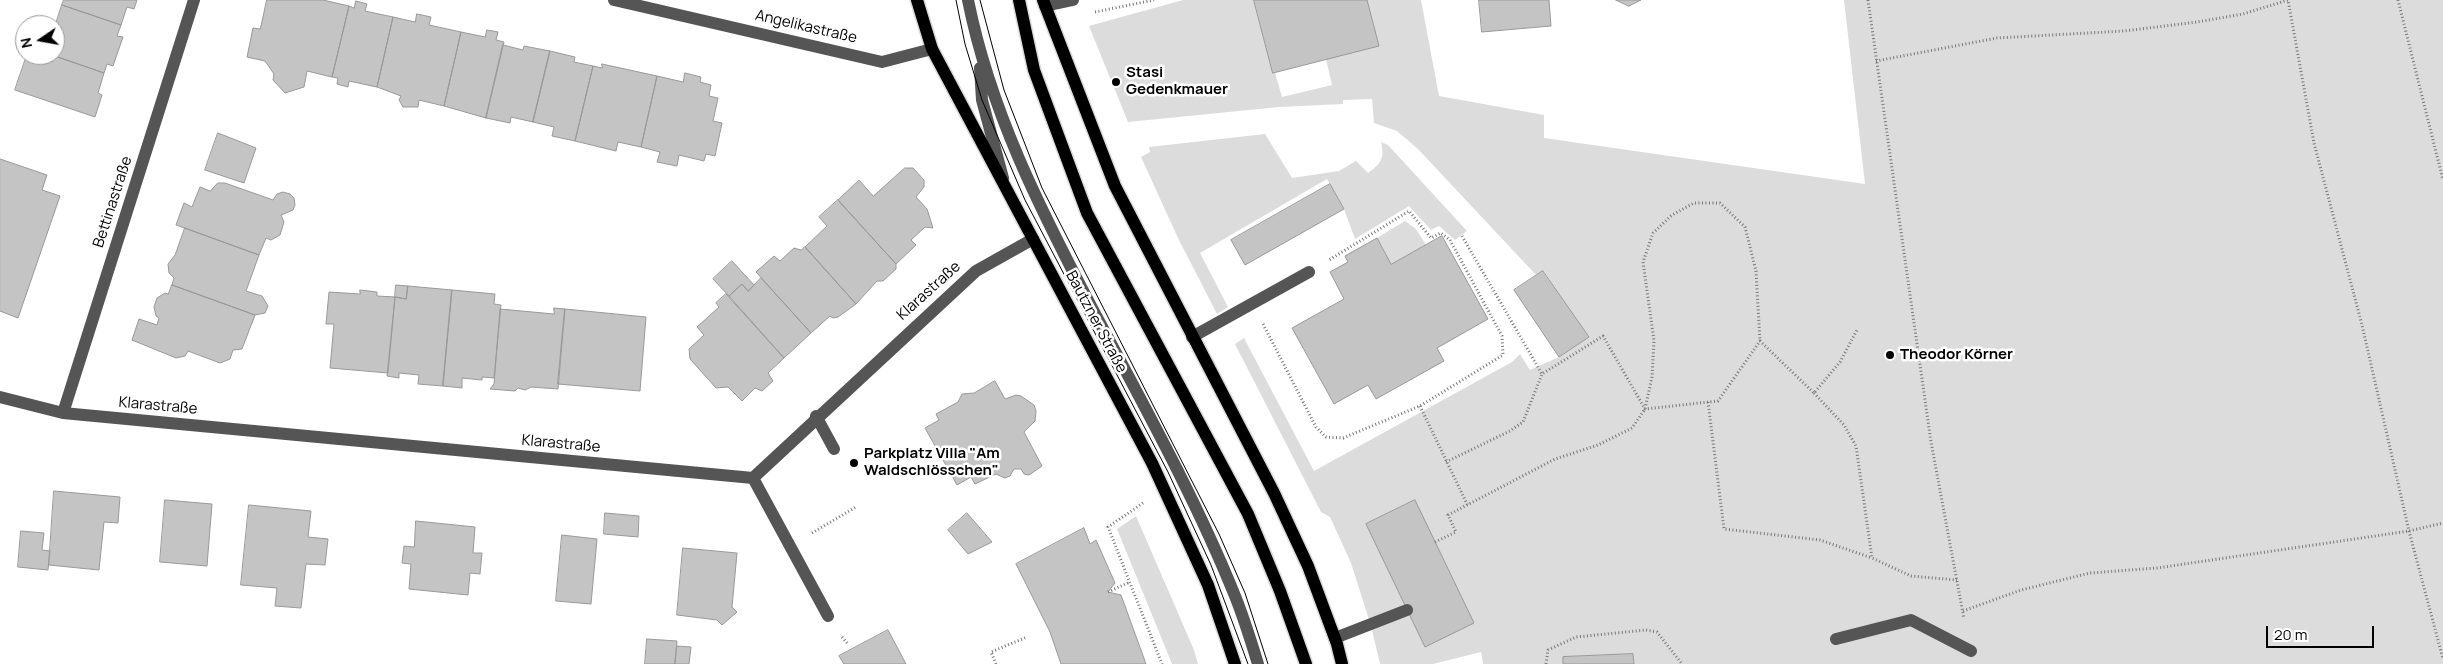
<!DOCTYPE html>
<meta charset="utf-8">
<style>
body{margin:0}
#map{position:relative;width:2443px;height:664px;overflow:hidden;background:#fff;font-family:Manrope,sans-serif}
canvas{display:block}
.north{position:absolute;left:15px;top:15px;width:50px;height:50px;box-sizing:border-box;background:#fff;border:1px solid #999;border-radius:50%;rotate:258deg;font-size:14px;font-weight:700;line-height:20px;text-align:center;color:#000}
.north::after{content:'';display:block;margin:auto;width:18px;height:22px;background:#000;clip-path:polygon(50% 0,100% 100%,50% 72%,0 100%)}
.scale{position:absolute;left:2266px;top:626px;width:108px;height:22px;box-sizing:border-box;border:2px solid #000;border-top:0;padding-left:6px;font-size:15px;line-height:18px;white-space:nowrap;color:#000;-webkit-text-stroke:4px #fff;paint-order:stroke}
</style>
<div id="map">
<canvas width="2443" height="664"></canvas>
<div class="north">N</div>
<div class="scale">20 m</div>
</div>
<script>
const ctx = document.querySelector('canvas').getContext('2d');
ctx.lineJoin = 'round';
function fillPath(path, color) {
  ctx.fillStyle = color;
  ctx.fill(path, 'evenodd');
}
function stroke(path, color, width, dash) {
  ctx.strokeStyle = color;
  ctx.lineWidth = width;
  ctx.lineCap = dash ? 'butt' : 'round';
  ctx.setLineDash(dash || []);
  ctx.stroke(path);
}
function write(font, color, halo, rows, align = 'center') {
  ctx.font = font + ' Manrope,sans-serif';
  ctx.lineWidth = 5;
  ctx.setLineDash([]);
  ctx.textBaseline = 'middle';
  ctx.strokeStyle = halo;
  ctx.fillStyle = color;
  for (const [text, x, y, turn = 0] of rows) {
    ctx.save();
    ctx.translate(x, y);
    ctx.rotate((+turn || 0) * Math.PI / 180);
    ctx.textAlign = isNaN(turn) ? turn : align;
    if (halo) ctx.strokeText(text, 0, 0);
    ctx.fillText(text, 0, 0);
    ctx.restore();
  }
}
fillPath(new Path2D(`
 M1183,0H1254L1282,97L1332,85L1326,59L1367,0H1421L1439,96L1544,115V138L1865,184L1844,0H2443V664H1483L1481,652L1433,664H1380L1371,626L1351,563L1330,517L1321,512L1235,344L1244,338L1314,471L1512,362L1520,354L1530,370L1559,357L1588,337L1544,271L1537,276L1418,149L1397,131L1374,123L1372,99L1343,100V104L1279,107L1128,122L1089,26Z
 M1265,134L1292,178L1339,171L1356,161L1368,173C1381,164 1385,158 1381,142L1388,145L1467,231L1455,240L1439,226L1431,230L1409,206L1355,239L1344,209L1327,179L1200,253L1228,307L1217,314L1178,238L1141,157L1150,152L1149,147Z
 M1405,221L1416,229L1426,245L1391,264L1377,238Z
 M1136,516L1194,650L1198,664H1172L1117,529Z`), '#dcdcdc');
const building = new Path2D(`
 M64,0H137L134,9L127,7L121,25L62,5Z
 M267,0H323L349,6L332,77L307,71L304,87L285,93L273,80L274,74L265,61L247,57L253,28L260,29Z
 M1254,0H1367L1379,46L1273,73Z
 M1479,0H1549L1551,26L1482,32Z
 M1616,0H1641L1629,6Z
 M356,1L367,4L365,11L393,17L377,87L349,81L348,87L337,84L338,78L332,77L349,6L354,8Z
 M62,5L121,25L117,36L123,37L113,66L107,64L104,73L52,55H55V26Z
 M417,14L431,17L429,25L461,32L444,106L419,100L418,107H403L399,100L401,96L377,87L393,17L415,22Z
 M35,19L53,25H33Z
 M487,30L498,32L496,40L504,42L486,118L444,106L461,32L485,37Z
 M503,45L523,50L524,46L550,51L533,122L511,117L510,123L486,118Z
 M550,51L575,57L574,62L593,66L575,141L552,136L554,127L533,122Z
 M27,55H52L104,73L98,93L102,95L95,117L15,90Z
 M602,64L657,76L641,147L618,142L616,151L575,141L593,66L602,68Z
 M685,73L701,77L700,82L711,85L709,96L718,98L713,121L722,123L715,156L706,154L704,161L679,155L677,166L657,162L660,152L641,147L657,76L683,82Z
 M218,133L256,148L244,183L205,170Z
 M0,159L47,175L42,190L60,196L18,318L0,311Z
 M905,168H913L924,180V187L916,197L927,209L933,228L925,227L911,240L916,245L896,264L838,200L859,180L873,196Z
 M218,183H225L273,200L277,194L283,192L290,194L294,198L295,205L293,210L281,215L284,222L280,235L271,240L266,238L259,255L176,225L184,203L192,207L200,187L210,191Z
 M1330,184L1344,209L1245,265L1231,240Z
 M838,200L896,264V269L883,281H877L856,304L805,247L827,226L819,217Z
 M185,228L259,255L246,291L262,296L268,306L265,313L255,315L172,285L174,278L169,273L168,264L175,255Z
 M1442,236L1488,319L1437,348L1444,361L1376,399L1368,385L1334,404L1292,328L1344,299L1330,272L1348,262L1345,256L1377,238L1391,264Z
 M805,247L856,304L838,317L833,318L830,316L811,333L756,272L774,256L780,261L794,248L801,250Z
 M732,261L754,285L748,291L742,284L729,296L713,279Z
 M1543,271L1589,337L1559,357L1514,290Z
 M761,278L811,333L784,358L729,296L742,284L748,291Z
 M172,285L255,315L242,349L233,350L230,359L220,363L188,351L185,356L176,358L132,340L139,319L157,325L159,318L156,316L154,307L157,298L165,293L168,294Z
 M396,285L408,286L406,299L395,297Z
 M408,286L452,290L443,386L418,384L419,375L399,373V378L387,376L395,297L406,299Z
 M360,290L377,292V296L395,297L388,373L330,368L334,324H326L329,292L360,294Z
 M452,290L495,294L494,304L501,305L494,378L482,377V380L462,378V388L443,386Z
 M726,294L784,358L768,373L773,381L762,391L755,388L742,401L728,387L716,388L690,359L689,349L704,335L697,327L719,307L716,303Z
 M554,308L565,309L558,389L531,387L525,390L518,388L515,391L490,389L494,384L500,309L554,314Z
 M565,309L646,317L640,391L558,384Z
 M995,381L1005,399L1016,395L1021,396L1034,405L1036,411L1035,421L1024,432L1042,466L1029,475L1024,474L1021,469H1014L1010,476L1005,478L996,474L975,484L971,477L957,485L925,428L939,420L936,414L958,402L962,394L974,393Z
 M54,491L120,497L118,523L104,522L99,570L49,565Z
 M165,500L212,504L207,566L160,562Z
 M1415,500L1474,623L1425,647L1366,524Z
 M249,505L311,511L308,537L328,539L325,565L306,564L301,608L275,606L277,588L241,585Z
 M605,513L639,516L638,537L604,534Z
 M967,513L992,542L968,554L948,530Z
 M416,521L475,527L473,553H482L480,574L470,573L468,595L409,589L411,564L402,563L404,546L414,547Z
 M1084,528L1090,544L1096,540L1115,583L1108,592L1121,595L1146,664H1061L1050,632L1016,564Z
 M21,531L44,533L42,550L50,551L48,570L18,567Z
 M562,535L597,539L591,604L556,601Z
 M683,548L737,553L732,607L737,612L722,625L717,620L677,615Z
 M888,630L906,664H844L839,656Z
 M647,639L677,641L675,664H645Z
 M677,646L691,647L689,664H675Z
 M1633,654L1634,664H1563V657Z`);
fillPath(building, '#c4c4c4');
stroke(building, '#999', 1);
const major = new Path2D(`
 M917,0L932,49L1152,463L1208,585L1235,664
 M1019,0L1034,70L1087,213L1248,514L1280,591L1306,664
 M1043,0L1115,186L1274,493L1308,566L1337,644L1342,664`);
stroke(major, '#dbdbdb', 15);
stroke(new Path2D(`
 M1868,0L1931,442L1964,619
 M2398,0L2443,180
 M1095,12L1154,0
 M1876,61L1997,38L2124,31L2197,22L2243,14L2288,0L2314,143L2362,325L2409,531L2443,659
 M1462,236L1542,374
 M1263,324L1316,427L1326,437L1343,438L1420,406L1503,355L1502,336L1450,240L1441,233L1431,238L1409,211L1329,260
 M1814,393L1844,425L1856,446L1872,558L1911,576L1957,580
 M1708,402L1724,529L1820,540L1872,558
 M1420,406L1468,506
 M1446,462L1510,431L1523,422L1542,374L1603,336L1645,409L1718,401L1760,341L1814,393L1840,362L1857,330
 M1143,503L1108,527L1162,664
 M812,533L856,507
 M1435,542L1456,532L1448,515L1555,459L1598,445L1632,428L1645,409L1652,377L1654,341L1643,262L1653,233L1672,215L1694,203H1720L1745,227L1756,271L1760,341
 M1108,592L1130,582
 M1963,611L2021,590L2090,573L2157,568L2409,531L2443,523
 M842,637L848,644
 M996,664L991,652L1027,637
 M1546,664L1548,650L1576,637L1646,630L1657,632L1682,664`), '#777', 3, [1, 2.5]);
stroke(new Path2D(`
 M614,0L882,62L932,49
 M968,0C990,110 1040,209 1092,308C1142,402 1195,497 1235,596C1244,618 1251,641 1258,664
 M1045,6L1073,0
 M980,68L982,100L1003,178
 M1192,337L1309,272
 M0,397L63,413L753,478L976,271L1033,239
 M63,413L194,0
 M816,416L834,449
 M753,478L828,616
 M1335,638L1407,610
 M1836,639L1911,620L1971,651`), '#555', 12);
stroke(major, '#000', 12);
stroke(new Path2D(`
 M956,0L965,44L982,100L1025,200L1168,472L1211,565L1248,664
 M980,0L1004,90L1042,188L1219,534L1245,593L1268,664`), '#000', 1);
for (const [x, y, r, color] of [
 [1116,82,5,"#000"],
 [1890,355,5,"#000"],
 [854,463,5,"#000"]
]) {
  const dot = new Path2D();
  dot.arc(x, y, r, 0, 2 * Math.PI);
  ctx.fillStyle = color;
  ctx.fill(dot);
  stroke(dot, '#fff', 2);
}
write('15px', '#000', '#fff', [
 ["Angelikastraße",806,27,13],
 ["Bettinastraße",113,202,-72],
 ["Klarastraße",929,291,-42],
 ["Bautzner Straße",1096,322,62],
 ["Klarastraße",158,406,5],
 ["Klarastraße",561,444,5]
]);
write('bold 15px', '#000', '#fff', [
 ["Stasi",1126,73],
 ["Gedenkmauer",1126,90],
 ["Theodor Körner",1900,355],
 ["Parkplatz Villa \"Am",864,454],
 ["Waldschlösschen\"",864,471]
], 'left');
</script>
